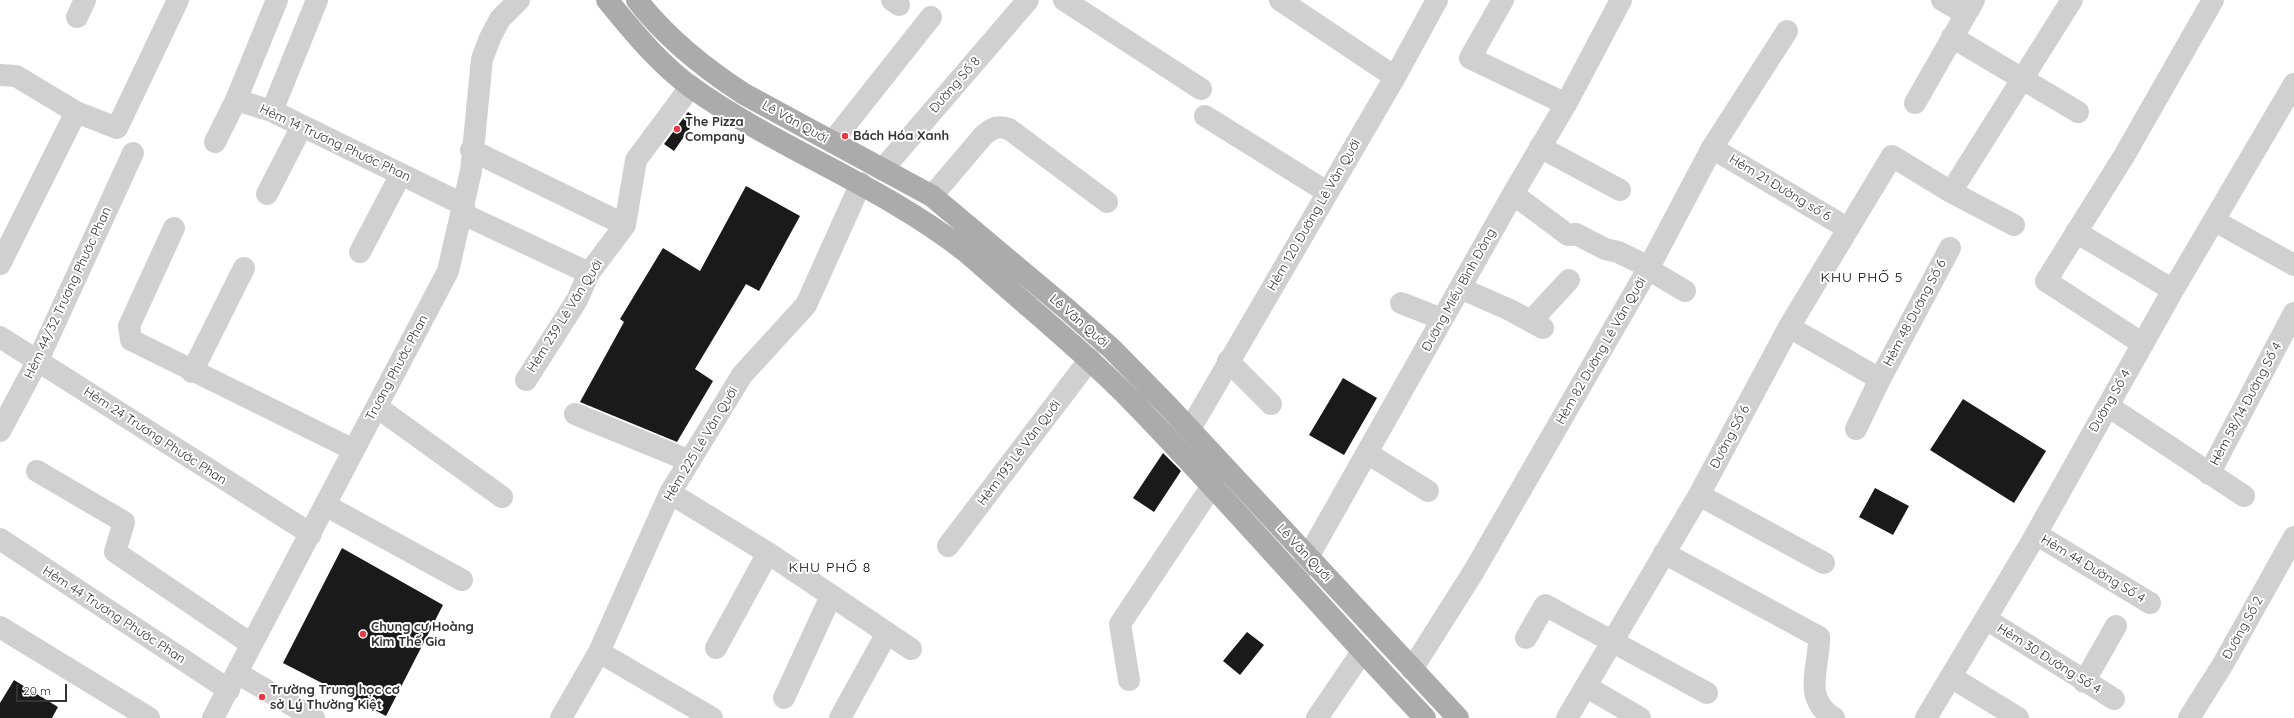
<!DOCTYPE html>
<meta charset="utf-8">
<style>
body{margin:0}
#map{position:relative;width:2294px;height:718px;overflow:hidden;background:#fff;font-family:Quicksand,sans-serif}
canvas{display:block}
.scale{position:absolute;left:16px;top:684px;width:51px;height:18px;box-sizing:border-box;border:2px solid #333;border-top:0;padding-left:5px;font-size:12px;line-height:14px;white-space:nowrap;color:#333;-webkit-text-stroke:3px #fff;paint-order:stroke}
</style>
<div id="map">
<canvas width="2294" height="718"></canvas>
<div class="scale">20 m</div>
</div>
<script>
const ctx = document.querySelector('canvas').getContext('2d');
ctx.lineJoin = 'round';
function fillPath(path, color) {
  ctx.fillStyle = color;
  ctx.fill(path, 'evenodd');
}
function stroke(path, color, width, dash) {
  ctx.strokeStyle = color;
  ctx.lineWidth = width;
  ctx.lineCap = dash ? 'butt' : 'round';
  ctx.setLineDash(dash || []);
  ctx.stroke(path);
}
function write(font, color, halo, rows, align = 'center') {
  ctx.font = font + ' Quicksand,sans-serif';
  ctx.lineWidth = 4;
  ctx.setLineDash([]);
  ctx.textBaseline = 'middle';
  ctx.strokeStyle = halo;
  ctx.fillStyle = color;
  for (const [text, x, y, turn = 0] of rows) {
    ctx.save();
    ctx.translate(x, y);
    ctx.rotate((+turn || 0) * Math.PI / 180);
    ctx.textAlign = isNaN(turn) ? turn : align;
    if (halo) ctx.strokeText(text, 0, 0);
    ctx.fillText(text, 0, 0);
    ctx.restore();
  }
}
fillPath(new Path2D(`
 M688,112L697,118L674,151L664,144Z
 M746,186L800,216L759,291L746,284L695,369L713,381L677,442L580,402L624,322L620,319L663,248L700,271Z
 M1343,378L1377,398L1344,455L1309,435Z
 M1963,399L2046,451L2014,503L1930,450Z
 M1163,453L1181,471L1154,512L1133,498Z
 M1875,488L1909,506L1893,535L1859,517Z
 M342,548L443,605L386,716L283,663Z
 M1247,632L1264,645L1240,675L1223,661Z
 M14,680L58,707L52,718H0V703Z`), '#1a1a1a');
stroke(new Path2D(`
 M277,0L236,100L272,111L464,205
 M892,0L899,5
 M1064,0L1201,89
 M1280,0L1395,77
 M1503,0L1470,58L1566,104
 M1942,0L1966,14
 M77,17L85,0
 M1952,37L2078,112
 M0,75L16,76L76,112L117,128L178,0
 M1915,103L1974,0
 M272,111L317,0
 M1205,116L1327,192
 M215,142L236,100
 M832,142L931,17
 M1540,147L1620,190
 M1712,148L1847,228
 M471,150L625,225
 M882,170L1028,0
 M1951,192L2072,0
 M267,194L302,126
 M1513,194L1568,235L1576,234L1605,249L1618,252L1649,267
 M932,196L983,136C992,128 997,125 1009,129L1107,202
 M463,214L589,273
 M2215,221L2294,265
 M174,228L129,326L131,340L354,450
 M2076,232L2173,290
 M360,252L401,174
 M0,264L76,112
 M1648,269L1685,291
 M1460,288L1510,310L1543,328
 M1401,303L1442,319
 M1531,321L1569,280
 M1789,327L1880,379L1856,429
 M0,337L311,534
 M2143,344L2046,281L2124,156L2213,0
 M1228,361L1271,404
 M192,372L244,268
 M1880,379L1950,248
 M526,380L577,300L589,273L625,225L636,160L691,86
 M2108,406L2244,496
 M377,407L502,497
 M575,414L690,461
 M1190,429L1395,77L1437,0
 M0,431L38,360L133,153
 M1367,453L1428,491
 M37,471L124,522L115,552L251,644
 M2209,474L2294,313
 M670,493L768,553L911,649
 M1699,495L1824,563
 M325,505L462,580
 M2036,534L2150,603
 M0,539L229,690
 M948,546L1090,359
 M1664,553L1819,637C1820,666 1801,698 1834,718
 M1299,573L1513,194L1566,104L1621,0
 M1986,619L2114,699
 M0,627L149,718
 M1526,638L1545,605L1707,693
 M716,648L768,553
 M599,652L712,718
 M1412,669L1474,571L1648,269L1712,148L1787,31
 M237,673L314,718
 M1951,677L2018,718
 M1129,680L1120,624L1212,486
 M2084,682L2116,626
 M1587,687L1640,718
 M784,698L831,596
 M213,718L448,271L471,171L482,59L490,38L500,19L519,0
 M561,718L599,652L670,493L742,375L806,305L861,183
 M840,718L887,633
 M1317,718L1362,652
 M1567,718L1699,495L1789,327L1892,156L1951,192L2014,225
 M1926,718L2031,543L2173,290L2294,84
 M2189,718L2223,664L2294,537`), '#d0d0d0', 22);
stroke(new Path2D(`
 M607,0C633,31 658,63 691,87C778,149 881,185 965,251C986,269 1007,288 1027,305C1064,337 1100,368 1133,402C1233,505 1326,614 1425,718
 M637,0C667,39 704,68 744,94L932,196L1068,310L1112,349L1167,405L1458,718`), '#ababab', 22);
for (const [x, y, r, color] of [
 [677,129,4,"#e63946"],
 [845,136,4,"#e63946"],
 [363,634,4,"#e63946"],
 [262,697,4,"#e63946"]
]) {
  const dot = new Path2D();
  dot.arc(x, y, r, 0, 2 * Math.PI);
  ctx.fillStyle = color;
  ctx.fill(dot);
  stroke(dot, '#fff', 1.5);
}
write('13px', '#333', '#fff', [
 ["Đường Số 8",955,85,-49],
 ["Lê Văn Quới",795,122,29],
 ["Hẻm 14 Trương Phước Phan",335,143,25],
 ["Hẻm 21 Đường số 6",1780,188,31],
 ["Hẻm 120 Đường Lê Văn Quới",1314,215,-60],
 ["Đường Miếu Bình Đông",1459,290,-61],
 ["Hẻm 44/32 Trương Phước Phan",68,293,-65],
 ["Hẻm 48 Đường Số 6",1915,313,-62],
 ["Hẻm 239 Lê Văn Quới",565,316,-58],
 ["Lê Văn Quới",1079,321,41],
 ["Hẻm 82 Đường Lê Văn Quới",1601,351,-60],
 ["Trương Phước Phan",397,368,-62],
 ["Đường Số 4",2110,401,-60],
 ["Hẻm 58/14 Đường Số 4",2246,404,-62],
 ["Hẻm 24 Trương Phước Phan",155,436,33],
 ["Đường Số 6",1730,437,-62],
 ["Hẻm 225 Lê Văn Quới",701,444,-59],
 ["Hẻm 193 Lê Văn Quới",1019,453,-53],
 ["Lê Văn Quới",1304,553,47],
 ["Hẻm 44 Đường Số 4",2093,569,31],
 ["Hẻm 44 Trương Phước Phan",114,615,33],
 ["Đường Số 2",2243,628,-61],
 ["Hẻm 30 Đường Số 4",2049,659,32]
]);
write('bold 13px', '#333', '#fff', [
 ["The Pizza",685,122],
 ["Company",685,137],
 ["Bách Hóa Xanh",853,136],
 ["Chung cư Hoàng",371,627],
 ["Kim Thế Gia",371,642],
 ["Trường Trung học cơ",270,690],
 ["sở Lý Thường Kiệt",270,705]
], 'left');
ctx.letterSpacing = '1px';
write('14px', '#000', '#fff', [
 ["KHU PHỐ 5",1862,278],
 ["KHU PHỐ 8",830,568]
]);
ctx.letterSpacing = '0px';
</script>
